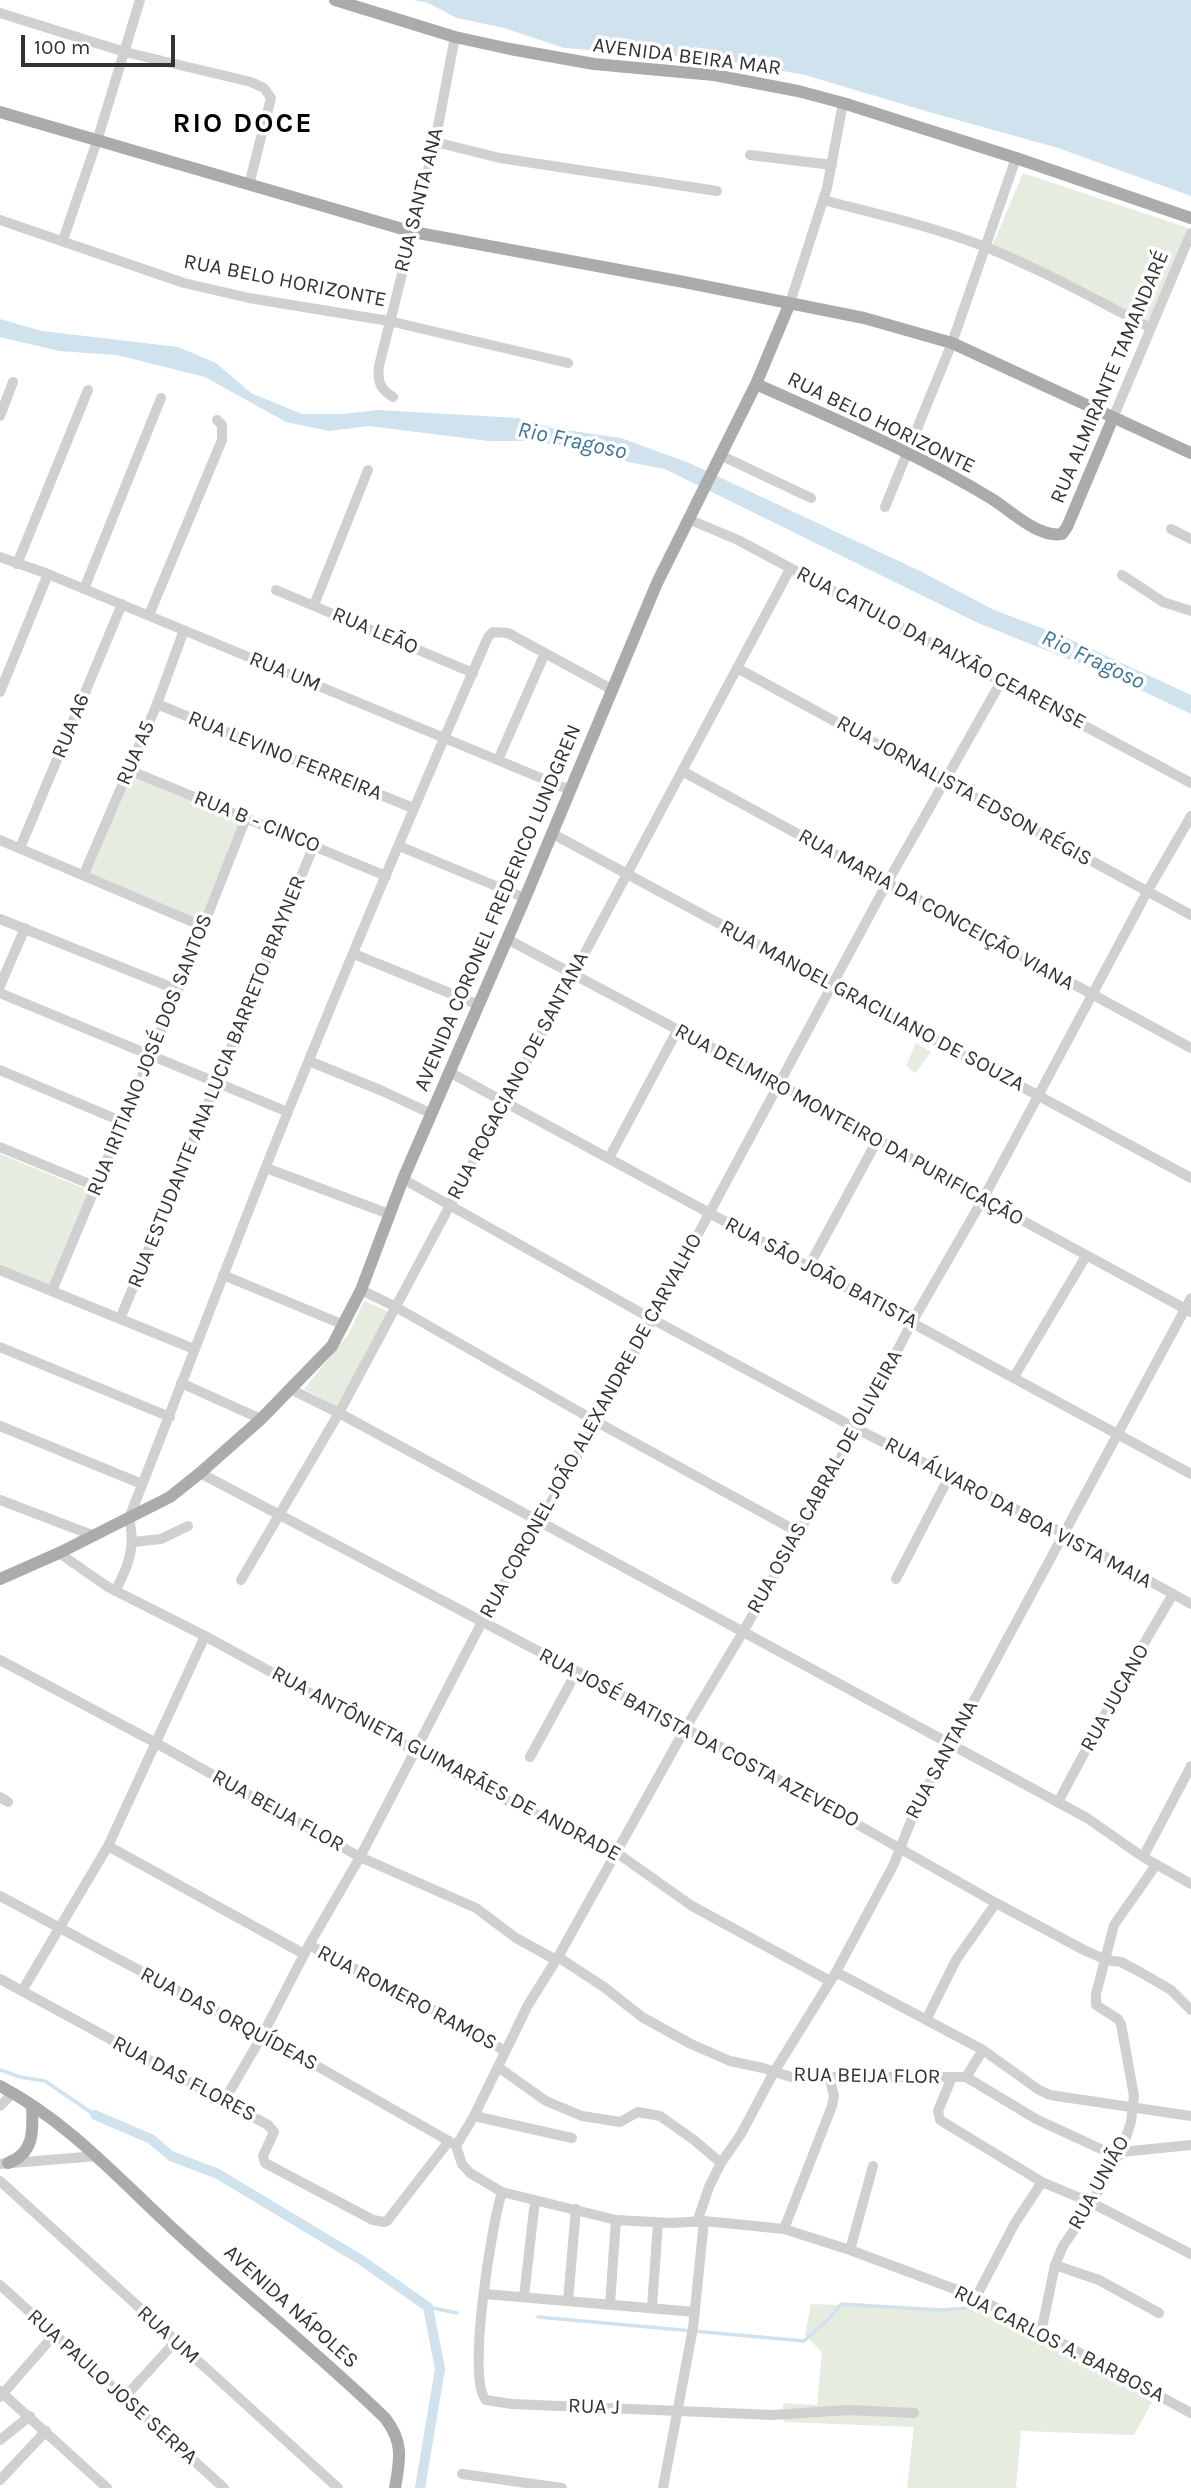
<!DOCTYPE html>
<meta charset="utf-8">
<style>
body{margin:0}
#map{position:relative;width:1191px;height:2488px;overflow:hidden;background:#fff;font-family:Karla,sans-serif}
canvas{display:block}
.scale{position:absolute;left:21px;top:35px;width:154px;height:32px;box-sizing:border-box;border:4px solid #333;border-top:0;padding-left:9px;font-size:21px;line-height:24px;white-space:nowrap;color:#333;-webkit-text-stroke:5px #fff;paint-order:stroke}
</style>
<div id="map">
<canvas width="1191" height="2488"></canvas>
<div class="scale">100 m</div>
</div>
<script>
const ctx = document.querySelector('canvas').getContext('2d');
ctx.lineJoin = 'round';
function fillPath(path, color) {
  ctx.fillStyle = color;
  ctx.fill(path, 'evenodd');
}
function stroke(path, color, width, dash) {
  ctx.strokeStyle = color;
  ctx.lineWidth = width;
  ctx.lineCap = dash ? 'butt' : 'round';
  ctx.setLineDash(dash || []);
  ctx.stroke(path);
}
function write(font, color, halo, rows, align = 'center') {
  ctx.font = font + ' Karla,sans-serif';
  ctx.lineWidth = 7;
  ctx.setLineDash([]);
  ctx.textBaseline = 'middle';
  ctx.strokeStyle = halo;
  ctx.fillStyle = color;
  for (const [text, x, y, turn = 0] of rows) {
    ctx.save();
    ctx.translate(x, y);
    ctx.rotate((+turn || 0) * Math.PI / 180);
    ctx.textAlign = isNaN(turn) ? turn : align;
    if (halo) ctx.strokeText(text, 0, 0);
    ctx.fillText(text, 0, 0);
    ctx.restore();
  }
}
fillPath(new Path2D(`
 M1023,173L1188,228L1149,321L992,246Z
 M127,774L240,820L200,920L87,874Z
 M916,1043L931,1052L915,1073L906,1066Z
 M0,1154L90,1191L49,1287L0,1267Z
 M364,1301L396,1315L344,1411L304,1389L348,1335Z
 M811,2304L981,2310L1153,2400L1134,2435L1021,2431L1016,2486L1018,2488H907L914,2427L784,2422L783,2403L817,2405L822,2352L805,2335Z`), '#e6ecdf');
fillPath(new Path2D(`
 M414,0H1191V196L1058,148L929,112L805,75L717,59L564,48L504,28L457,18L428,3Z
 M0,319L42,331L178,347L216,363L251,393L302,414H343L379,410L518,418L552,428L621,438L689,463L920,571L994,610L1063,636L1191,695V714L1113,677L978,623L665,469L628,462L604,450L527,441H489L369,426L329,431L286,422L205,377L117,355L59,351L0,337Z`), '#cfe2ee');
stroke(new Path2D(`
 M0,2070L20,2077L45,2081L95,2115
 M428,2307L457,2313
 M538,2317L804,2341L831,2317L841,2304L940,2310L969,2308`), '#cfe2ee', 3.5);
stroke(new Path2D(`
 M95,2115L151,2139L171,2156L218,2174L361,2260L428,2307L440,2369L420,2488`), '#cfe2ee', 10);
stroke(new Path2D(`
 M0,13L125,52L251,82L264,88L271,98L249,185
 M435,142L500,158L717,191
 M750,155L832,165
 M823,200C877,214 931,226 983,246C1041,269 1096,300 1151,328
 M0,220L184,283L249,298L389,321L568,363
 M63,240L97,141L140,0
 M790,303L827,188L843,103
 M393,397C380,389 377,381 379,366L435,142L455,37
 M0,416L13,382
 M1113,418L1191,233
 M720,455L811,498
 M885,507L952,343L1016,158
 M688,519L738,540L1191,783
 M1171,529L1191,539
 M0,557L48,574L570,790
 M17,564L88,390
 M1122,575L1163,602L1191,611
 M84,589L161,398
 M276,590L473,673
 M314,605L368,470
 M149,615L222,440V425L217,420
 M737,668L1191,915
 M0,692L48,574
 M157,704L413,808
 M498,760L545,653
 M129,770L386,876
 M682,771L1191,1048
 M553,834L1191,1178
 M0,840L202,926
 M399,846L525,898
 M20,848L122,604
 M84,874L157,704L184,630
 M0,919L178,990
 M507,939L780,1084L983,1199L1191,1312
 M354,954L479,1005
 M0,986L25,928
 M0,993L288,1112
 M309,1061L380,1090L432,1114
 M0,1070L123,1122
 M451,1073L1191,1474
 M0,1147L97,1187
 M609,1158L678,1029
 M266,1168L389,1214
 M403,1179L652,1319L857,1429L1063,1533L1191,1604
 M809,1266L878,1139
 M0,1270L194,1349
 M223,1275L344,1325
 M361,1290L394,1306L597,1422L798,1532
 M52,1291L178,990L246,818
 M120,1319L314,845
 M0,1347L170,1417
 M1014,1377L1086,1256
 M181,1383L261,1419
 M290,1389L339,1413L1087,1818L1143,1857L1191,1884
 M0,1426L142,1484
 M200,1473L728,1751L996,1903L1082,1949L1106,1960L1121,1962L1140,1972L1171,1990L1191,2010
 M0,1500L92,1535
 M133,1542L161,1539L188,1526
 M59,1553L108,1587L205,1636L498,1796L617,1853L692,1906L830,1981
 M896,1579L950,1475
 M241,1580L339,1413L790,569
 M115,1591C129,1566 136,1545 129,1518C183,1382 234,1245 289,1109C353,951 420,793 488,637L493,632L508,633L611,689
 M0,1660L156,1743L360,1857L476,1908L516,1938L556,1960
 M530,1757L576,1673
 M0,1797L8,1802
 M1058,1802L1132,1664L1173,1594
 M108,1846L304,1954
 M1143,1857L1191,1766
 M0,1896L296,2054L454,2144
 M309,1945L466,2027L505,2051
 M558,1957L604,1987L642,2017L691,2044L730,2061L763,2068L791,2077H966L1036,2119L1118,2157
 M836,1972L983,2050L1039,2090L1050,2095L1191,2116
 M0,1979L268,2125L274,2132L263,2156L265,2163L373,2220L384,2222L387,2221L449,2141
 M22,1991L108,1846L205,1636
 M926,2020L956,1960L996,1903
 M498,2067L546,2101L582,2116L620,2122L638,2112L660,2116L694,2140L721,2163
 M952,2077L938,2111L940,2120L1042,2182L1092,2203L1191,2254
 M966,2077L983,2050
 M224,2101L262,2036L309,1945L360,1857L483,1620L597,1422L887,883L1002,680
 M0,2106L13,2093
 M474,2116L572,2138
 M456,2146L474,2116L528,2005L558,1957L685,1729L743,1632L857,1429L912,1322L983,1199L1147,892L1191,816
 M456,2146L462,2164L470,2173L502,2192L616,2220L672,2223L704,2221L784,2229L850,2250L976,2297L1191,2413
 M1121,2152L1191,2145
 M0,2164L97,2156
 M0,2181L338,2488
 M502,2192C492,2223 466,2380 486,2400L512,2404L773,2415L848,2410L914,2413
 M697,2222L709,2187L721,2163L741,2134L774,2072L836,1972L894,1864L916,1808L1191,1298
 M784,2229L832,2106L834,2096L829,2076
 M850,2250L873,2166
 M1055,2265L1099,2280L1159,2313
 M0,2285L224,2488
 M485,2294L695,2312
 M524,2296L535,2201
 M976,2297L1015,2223L1042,2182
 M568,2301L576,2209
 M610,2304L616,2220
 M652,2307L658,2223
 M1041,2333L1055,2265L1063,2246L1083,2217L1121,2152L1131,2122L1134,2096L1121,2024L1118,2019L1096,2005V1994L1114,1925L1156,1865
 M0,2391L107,2488
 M0,2397L54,2335
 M124,2398L175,2342
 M0,2440L30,2416
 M462,2474L562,2488
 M0,2480L46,2431
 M663,2488L693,2328L704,2221`), '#d0d0d0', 10);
stroke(new Path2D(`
 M335,0L455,37L510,49L594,64L714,75L798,91L843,103L1016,158L1191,218
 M0,112L413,232L684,282L864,318L952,343L1191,453
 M756,384C836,420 917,453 992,499C1011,511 1038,538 1062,534L1067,527L1113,418
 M0,1579L59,1553L170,1497L200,1473L261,1419L332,1346L361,1290L403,1179L525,898L657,583L756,384L790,303
 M0,2086C67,2121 117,2177 171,2227C241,2292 317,2352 385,2418C404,2442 400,2460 395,2488
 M8,2163C35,2153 33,2130 32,2105`), '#ababab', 12);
write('21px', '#333', '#fff', [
 ["AVENIDA BEIRA MAR",687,57,7],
 ["RUA SANTA ANA",419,200,-76],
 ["RUA BELO HORIZONTE",285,281,11],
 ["RUA ALMIRANTE TAMANDARÉ",1110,377,-67],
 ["RUA BELO HORIZONTE",881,423,26],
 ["RUA LEÃO",375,631,23],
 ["RUA CATULO DA PAIXÃO CEARENSE",941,648,28],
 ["RUA UM",285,672,22],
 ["RUA A6",71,726,-68],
 ["RUA A5",136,753,-67],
 ["RUA LEVINO FERREIRA",285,756,22],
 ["RUA JORNALISTA EDSON RÉGIS",964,791,29],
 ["RUA B - CINCO",257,822,22],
 ["AVENIDA CORONEL FREDERICO LUNDGREN",498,908,-67],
 ["RUA MARIA DA CONCEIÇÃO VIANA",936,910,29],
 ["RUA MANOEL GRACILIANO DE SOUZA",872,1006,28],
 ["RUA IRITIANO JOSÉ DOS SANTOS",150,1055,-68],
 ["RUA ROGACIANO DE SANTANA",518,1076,-62],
 ["RUA ESTUDANTE ANA LUCIA BARRETO BRAYNER",217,1082,-68],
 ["RUA DELMIRO MONTEIRO DA PURIFICAÇÃO",849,1125,29],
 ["RUA SÃO JOÃO BATISTA",821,1273,28],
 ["RUA CORONEL JOÃO ALEXANDRE DE CARVALHO",591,1426,-61],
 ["RUA OSIAS CABRAL DE OLIVEIRA",825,1482,-61],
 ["RUA ÁLVARO DA BOA VISTA MAIA",1018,1513,28],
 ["RUA JUCANO",1115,1698,-61],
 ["RUA JOSÉ BATISTA DA COSTA AZEVEDO",699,1738,28],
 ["RUA SANTANA",942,1760,-62],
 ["RUA ANTÔNIETA GUIMARÃES DE ANDRADE",446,1764,28],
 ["RUA BEIJA FLOR",278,1811,29],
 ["RUA ROMERO RAMOS",407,1998,28],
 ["RUA DAS ORQUÍDEAS",229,2019,28],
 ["RUA BEIJA FLOR",867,2076,1],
 ["RUA DAS FLORES",184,2079,28],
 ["RUA UNIÃO",1099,2183,-61],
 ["AVENIDA NÁPOLES",291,2307,42],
 ["RUA UM",168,2335,42],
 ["RUA CARLOS A. BARBOSA",1059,2344,27],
 ["RUA PAULO JOSE SERPA",112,2387,42],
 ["RUA J",594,2407,2]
]);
write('italic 23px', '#3f7597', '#fff', [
 ["Rio Fragoso",572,441,12],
 ["Rio Fragoso",1093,660,25]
]);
ctx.letterSpacing = '2px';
write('bold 28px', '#000', '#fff', [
 ["RIO DOCE",243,124]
]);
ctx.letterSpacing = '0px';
</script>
